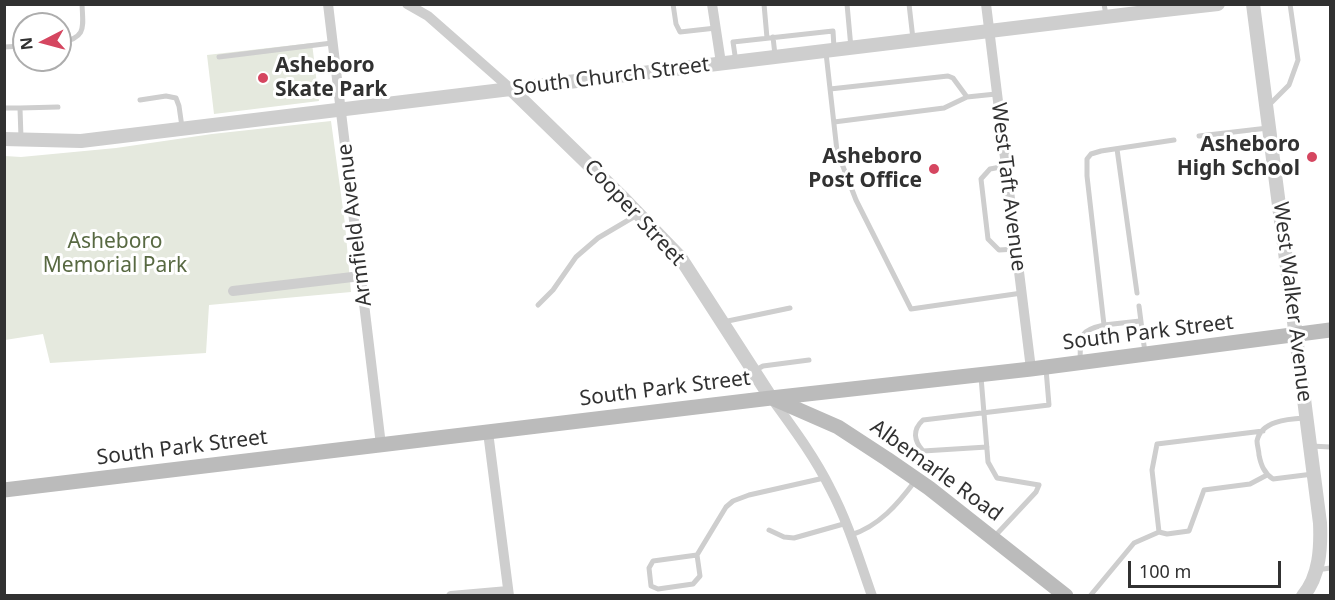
<!DOCTYPE html>
<style>
body{margin:0}
#map{position:relative;width:1335px;height:600px;overflow:hidden;background:#fff;font-family:"Noto Sans",sans-serif}
canvas{display:block}
.frame{position:absolute;inset:0;border:6px solid #313131;pointer-events:none}
.north{position:absolute;left:12px;top:12px;width:60px;height:60px;box-sizing:border-box;background:#fff;border:2px solid #adadad;border-radius:50%;rotate:264deg;font-size:16px;font-weight:700;line-height:24px;text-align:center;color:#313131}
.north::after{content:'';display:block;margin:auto;width:21px;height:27px;background:#d54660;clip-path:polygon(50% 0,100% 100%,50% 72%,0 100%)}
.scale{position:absolute;left:1128px;top:561px;width:153px;height:27px;box-sizing:border-box;border:3px solid #313131;border-top:0;padding-left:8px;font-size:18px;line-height:21px;white-space:nowrap;color:#313131;-webkit-text-stroke:4px #fff;paint-order:stroke}
</style>
<div id="map">
<canvas width="1335" height="600"></canvas>
<div class="frame"></div>
<div class="north">N</div>
<div class="scale">100 m</div>
</div>
<script>
const ctx = document.querySelector('canvas').getContext('2d');
ctx.lineJoin = 'round';
function fillPath(path, color) {
  ctx.fillStyle = color;
  ctx.fill(path, 'evenodd');
}
function stroke(path, color, width, dash) {
  ctx.strokeStyle = color;
  ctx.lineWidth = width;
  ctx.lineCap = dash ? 'butt' : 'round';
  ctx.setLineDash(dash || []);
  ctx.stroke(path);
}
function write(font, color, halo, rows, align = 'center') {
  ctx.font = font + ' "Noto Sans",sans-serif';
  ctx.lineWidth = 6;
  ctx.setLineDash([]);
  ctx.textBaseline = 'middle';
  ctx.strokeStyle = halo;
  ctx.fillStyle = color;
  for (const [text, x, y, turn = 0] of rows) {
    ctx.save();
    ctx.translate(x, y);
    ctx.rotate((+turn || 0) * Math.PI / 180);
    ctx.textAlign = isNaN(turn) ? turn : align;
    if (halo) ctx.strokeText(text, 0, 0);
    ctx.fillText(text, 0, 0);
    ctx.restore();
  }
}
fillPath(new Path2D(`
 M312,43L319,101L214,114L207,55Z
 M331,121L345,224L351,292L209,305L206,353L50,363L43,334L5,340V156L21,157L116,148L212,134Z`), '#e5e9de');
stroke(new Path2D(`
 M673,4L676,24L680,32L716,28
 M764,4L767,38
 M847,4L851,48
 M909,4L913,39
 M1104,4L1106,15
 M773,37L775,55
 M60,43C87,37 83,28 82,4
 M4,47L24,46
 M826,53L837,151L856,200L911,309L1022,293
 M219,57L332,43
 M736,62L733,42L833,31L834,48
 M830,89L948,76L953,78L967,97
 M140,100L166,96L176,98L179,106L182,127
 M1268,106L1289,85L1298,60L1290,4
 M4,108H20L21,138
 M20,108L58,107
 M834,122L944,108L967,97L996,94
 M1199,136L1268,128
 M1117,149L1137,293
 M1006,166L990,169L981,179L988,239L999,250L1016,249
 M538,305L553,290L576,257L598,238L637,215
 M1139,306L1145,353
 M723,322L790,308
 M1104,325L1140,321
 M1080,362C1081,337 1077,331 1104,325L1087,176V159L1091,154L1101,151L1174,140
 M754,371L763,366L809,360
 M981,377L988,462L997,478L1039,485L1036,492L994,537
 M1306,418C1290,419 1261,420 1257,441C1257,445 1259,451 1259,455C1261,465 1264,473 1273,479L1313,474
 M1263,431L1157,444L1152,470L1159,532L1167,534L1189,531L1204,490L1250,484L1267,475
 M1311,446L1330,447
 M987,447L923,451C914,441 912,430 923,420L1049,405L1046,369
 M769,530L784,537L794,538L847,523
 M851,535C879,526 898,504 915,481
 M697,555L653,561L649,568L651,586L658,589L693,584L700,576L697,555L726,507L733,501L749,495L824,478
 M1317,570L1330,568
 M1090,596L1134,543L1159,532`), '#cecece', 5);
stroke(new Path2D(`
 M328,4L381,445
 M407,4L428,16L511,89
 M712,4L721,63
 M986,4L1031,369
 M233,291L361,276
 M772,399C793,428 814,456 830,488C848,522 859,559 872,596
 M488,432L509,596
 M451,596L508,591`), '#cecece', 10);
stroke(new Path2D(`
 M1253,4L1320,523C1321,547 1320,576 1303,596
 M511,89L624,199L680,257L771,398
 M4,139L81,141L1138,13L1218,4`), '#cecece', 14);
stroke(new Path2D(`
 M774,399L838,427L887,459L929,488L1066,596
 M4,490L771,398L1031,369L1330,330`), '#bbb', 15);
for (const [x, y, r, color] of [
 [263,78,6,"#d54660"],
 [1312,157,6,"#d54660"],
 [934,169,6,"#d54660"]
]) {
  const dot = new Path2D();
  dot.arc(x, y, r, 0, 2 * Math.PI);
  ctx.fillStyle = color;
  ctx.fill(dot);
  stroke(dot, '#fff', 2);
}
write('bold 21px', '#313131', '#fff', [
 ["Asheboro",275,66,"left"],
 ["Skate Park",275,90,"left"],
 ["Asheboro",1300,145],
 ["High School",1300,169],
 ["Asheboro",922,157],
 ["Post Office",922,181]
], 'right');
write('21px', '#313131', '#fff', [
 ["South Church Street",611,77,-7],
 ["West Taft Avenue",1008,187,83],
 ["Cooper Street",634,213,47],
 ["Armfield Avenue",355,225,-97],
 ["West Walker Avenue",1292,302,83],
 ["South Park Street",1148,333,-7],
 ["South Park Street",665,389,-7],
 ["South Park Street",182,448,-7],
 ["Albemarle Road",936,471,36]
]);
write('21px', '#586942', '#fff', [
 ["Asheboro",115,242],
 ["Memorial Park",115,266]
]);
</script>
